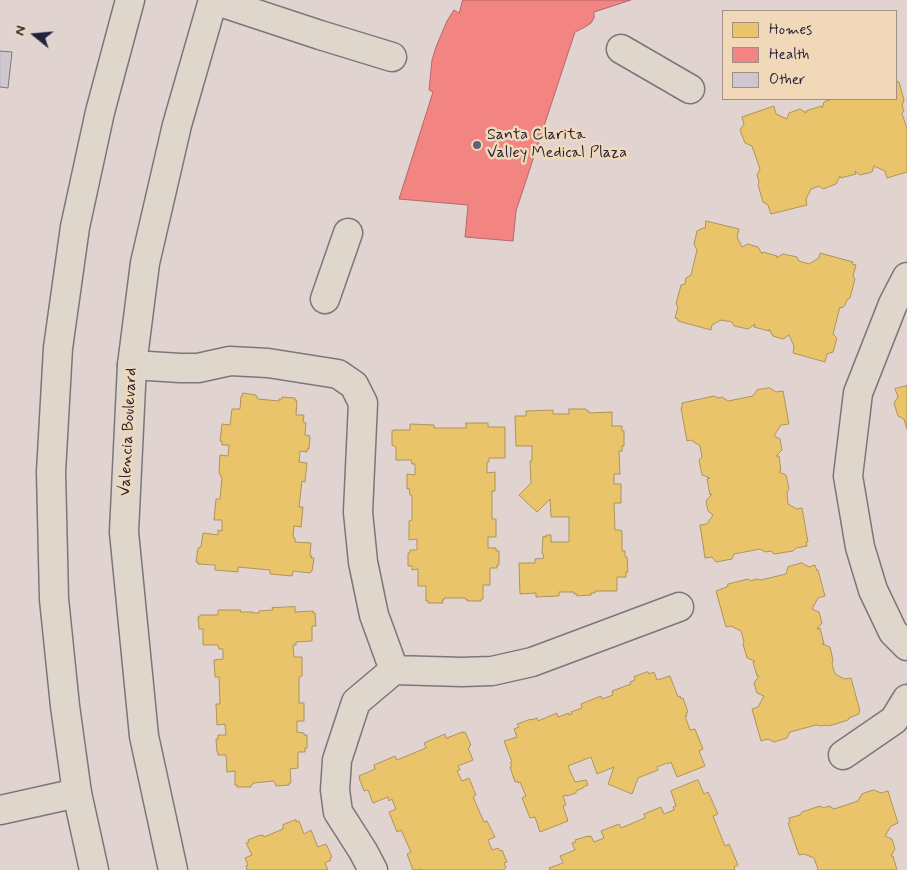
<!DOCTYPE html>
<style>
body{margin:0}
#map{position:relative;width:907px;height:870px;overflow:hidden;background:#e1d4d0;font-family:Mynerve,sans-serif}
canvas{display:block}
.legend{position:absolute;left:722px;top:10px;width:175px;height:90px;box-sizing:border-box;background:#f1d8b9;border:1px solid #9e8f87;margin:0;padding:6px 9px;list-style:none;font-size:15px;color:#22223b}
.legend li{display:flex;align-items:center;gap:10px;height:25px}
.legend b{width:25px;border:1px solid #9e8f87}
.north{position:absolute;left:10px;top:10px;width:50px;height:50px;-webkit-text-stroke:4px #f1d8b9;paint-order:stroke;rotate:287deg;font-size:14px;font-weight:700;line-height:20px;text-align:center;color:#22223b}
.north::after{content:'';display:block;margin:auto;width:18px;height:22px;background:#22223b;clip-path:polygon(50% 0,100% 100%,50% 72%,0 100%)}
</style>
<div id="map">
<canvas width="907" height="870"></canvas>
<ul class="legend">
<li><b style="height:14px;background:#e9c46a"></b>Homes</li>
<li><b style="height:14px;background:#f28482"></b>Health</li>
<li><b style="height:14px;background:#cfc7d0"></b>Other</li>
</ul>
<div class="north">N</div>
</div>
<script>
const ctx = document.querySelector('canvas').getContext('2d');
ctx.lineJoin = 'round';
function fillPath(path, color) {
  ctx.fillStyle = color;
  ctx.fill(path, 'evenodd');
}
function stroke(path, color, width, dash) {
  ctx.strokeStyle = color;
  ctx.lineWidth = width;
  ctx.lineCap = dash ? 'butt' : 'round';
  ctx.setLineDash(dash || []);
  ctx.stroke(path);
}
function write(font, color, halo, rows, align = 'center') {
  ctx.font = font + ' Mynerve,sans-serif';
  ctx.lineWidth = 5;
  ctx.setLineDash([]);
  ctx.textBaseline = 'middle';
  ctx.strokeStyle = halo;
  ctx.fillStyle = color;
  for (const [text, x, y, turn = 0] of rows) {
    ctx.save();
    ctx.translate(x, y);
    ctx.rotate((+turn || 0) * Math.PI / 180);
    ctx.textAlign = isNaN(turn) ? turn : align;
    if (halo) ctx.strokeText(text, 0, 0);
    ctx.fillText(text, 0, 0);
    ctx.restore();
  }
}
const homes = new Path2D(`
 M896,81L899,82L904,100L902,106L904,110L902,114L907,128V172L887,178L885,171L874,166L872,172L860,175L855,171L856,174L841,178L840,176L836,184L823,189L819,186L811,189L806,199L807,205L771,214L768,205L763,202L758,185L759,181L757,175L760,169L752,146L745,143L740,130L744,124L742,117L774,106L776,114L787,119L789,113L800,109L806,113V111L821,106L822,108L824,102L832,99H896Z
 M706,221L739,229L737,237L742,247L748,244L758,247L762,254L763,252L777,256L776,258L783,254L797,257L799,261L809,264L819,258L820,253L853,262L852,264L856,265L853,276L855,279L850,298L847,300L845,305L842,308L840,307L833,334L837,338L833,352L827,354L825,362L793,353L794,346L789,335L783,339L773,336L769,329V331L754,327L755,324L748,329L734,326L732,322L721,320L712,325L711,330L678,321V319L675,318L678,307L676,304L681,285L685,284L686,278L691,275L697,250L694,244L697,231L703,228H705Z
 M907,386V429L904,419L898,416L894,403L898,397L895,389Z
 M770,388L776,392L783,391L789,424L781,425L774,436L780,439L782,450L776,456H779L781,471L779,472L786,475L789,489L787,492L788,504L797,509L802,508L808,542H806L807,546L796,548L793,551L774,554L771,551L765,552L760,549L734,554L732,559L716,562L712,557L705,558L700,525L707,524L713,515L708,511L706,501L712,494L710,495L707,479L710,478L702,475L699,460L702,457L700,446L691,440L687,441L681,408H682V403L714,396L718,398L722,397L728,401L753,396L757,390Z
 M243,393L256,395L258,399L279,401V399H282V397L295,398V400L297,401L296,415H304L303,422L306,423L305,435L310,436L309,449H307V452L300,451L299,462L307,463L305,482L302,481L299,507H303L301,527L294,526L293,537L295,538V542L311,543L310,556H312L311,558H314L312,571H311L310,573L293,571L292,576L270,574V570L238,567V572L215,570V565L198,564V562H196L198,548L201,547L203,533L218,535V530L222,531V520H214L216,499H220L222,477L220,476V474L219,473L220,455L228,456L229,445H222V441H220L222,424L230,425L232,409H240L241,396H242Z
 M569,409H586L587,411H589V413L612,412V426H622V431H624V446H622V451H619L620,474H614V484H621V503H614L615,530H621V531H622V551H625V557H627L628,572H626V577H617V591H595V593H591V595L577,596V594H574V592H559V596L536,597V593L520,594L519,563H535V559L544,558L543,554L542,553L543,536L546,537V535H551V542H569V517H551L550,499L537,512L519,495L531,483L530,461H532V446H516L515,416H526V411L553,410V414H569Z
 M466,423H488V427H505V458H489V462H487V473L495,472V491H492V519H496V537H488V548H496V551H499V565H497V568H490V585H483V599H481V601H467V599H465V598H444V600H442L443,603H428V601H426V586H418V569L412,570V566H408V553H410V550H417V539L409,540V521L412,520V496L410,495L409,488L407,489V474L415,475V464H412L411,460H396V447L392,445V431L393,430H410V424L434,425V428H466Z
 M802,563L809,567L815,565L817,571L818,570L825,596L818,598L812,609L819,612L822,623L817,629L820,628L824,644H822L830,647L833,660L832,664L835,674L845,679L851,678L860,711H859V714L849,718L848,720L829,726L826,725L821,726L816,725L790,732L787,738L774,742L768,739L761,741L752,709L758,707L764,696L757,693L754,683L759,676H757L753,662L755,661L747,658L743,644L744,642L741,631L731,626L726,627L716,591L727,587L728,584L748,579L751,581L756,579L761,580L786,574L788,567Z
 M295,607V612L313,611V613H315L316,626H312V641L296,642V645H293L294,657H302V676L299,677V703H304V721H297V732L304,733V735H307V748H305V752H298V768L290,769L291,783H289V785L276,786L274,781L253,783V784L251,785V787H237V785H235V771L227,772L226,755H218V752H217L216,739H218V735H226L225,724L217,725L216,704H220L219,677H215L214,660L223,659V649H219L218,645H203V629H199L198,617H200V615H218V610H241L240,612H253V613H259V611L273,610L272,608Z
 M648,672L649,674L654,672L657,680L670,676L678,697L680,696L681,699L683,698L688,712L686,713L687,716H685L690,730L695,729L703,749L699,751L705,766L677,777L671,762L668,764L667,763L657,767L658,770L638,778L632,794L608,784L614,767L597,774L591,757L568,766L575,782L586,780L588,785L583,787V788L576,791V793L567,796V795L563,796L566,805L563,806L568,821L540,832L535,817L530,818L522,798L526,796L520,782L518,783L517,781L515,782L510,767L512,766L510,763L512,762L504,741L517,737L514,729L519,727L517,724L531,719V720L537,718L538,721L557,713L558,717L569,713V715L572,714L571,712L582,708L581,704L601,696L602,699L613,695L612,691L631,684L630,682L635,680L634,677Z
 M463,732V733L465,732L471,745L469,746L470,747L468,748L473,760L458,766L460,770L457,771L462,781L469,778L476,795L473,797L484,822L487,821L495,837L488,840L492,850L498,848L500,851L502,850L507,862L504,863L506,868L503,870H422V869L413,870L407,854L411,852L401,830L397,832L389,812L396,809L392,799L389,801L388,797L373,803L368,790L364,791L359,778H360L359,776L375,769L374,765L395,756L397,760L426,748L424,743L445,734L446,738Z
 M698,780L704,794L708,792L718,814L713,816L725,846L729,844L738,865L734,867L735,870H550L549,868L563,863L560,856L575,850L572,843L576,842L575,840L588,836V837L591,836L594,842L604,838L601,831L619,824L621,828L645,818L644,814L661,807L664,814L674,810L673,807L676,806L671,791Z
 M874,790L881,793L888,791L898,823L891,826L885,836L892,839L895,849L891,856H893L897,870H817L818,869L814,858L804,854L799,855L788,823L790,822L789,818L800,815L802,812L820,806L824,808L829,806L834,809L858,801L862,794Z
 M296,820V822L299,821L304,834L311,830L318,847L326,844L332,857L330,858L331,860L325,863L328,870H247L246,866L248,865L245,858L252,855L246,843L249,842L248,840L260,835L261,836L263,835L264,837L283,829L282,828L284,827L283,825Z`);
fillPath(homes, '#e9c46a');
stroke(homes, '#ad935c', 1);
const health = new Path2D(`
 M463,0H631L594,12V18L591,23L585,27L575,32L516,211L513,241L465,237L468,205L399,199L433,92L429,90L432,60L436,47L447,21L454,10L459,13Z`);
fillPath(health, '#f28482');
stroke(health, '#b4676d', 1);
const building = new Path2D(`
 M0,51L12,52L8,88L0,87Z`);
fillPath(building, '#cfc7d0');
stroke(building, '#7c767a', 1);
const minor = new Path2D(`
 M214,0L320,35L392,57
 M621,49L690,89
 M907,277L893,304L858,393L848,476L860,547L873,590L893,632L907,646
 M325,299L348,233
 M132,365L180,368H198L230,361L268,363L338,374L354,385L363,403L358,512L363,562L374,615L394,670
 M843,755L894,720L907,699
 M0,810L77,793
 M373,870L363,851L338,812L335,790L337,760L356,702L394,670L462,672L492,671L532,662L679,607`);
const major = new Path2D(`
 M94,870L77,793L65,706L54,599L51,472L58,348L75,227L100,112L130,0
 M173,870L144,736L124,532L132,365L145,263L177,125L213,0`);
stroke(minor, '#7c767a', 31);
stroke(major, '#7c767a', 31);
stroke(minor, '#dfd6cc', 28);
stroke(major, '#dfd6cc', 28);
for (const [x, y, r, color] of [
 [477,145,5,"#65606f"]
]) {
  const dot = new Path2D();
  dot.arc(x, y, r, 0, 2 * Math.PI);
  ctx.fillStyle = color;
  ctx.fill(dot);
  stroke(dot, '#f1d8b9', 2);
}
write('16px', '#22223b', '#f1d8b9', [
 ["Santa Clarita",487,136],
 ["Valley Medical Plaza",487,154]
], 'left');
write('16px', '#22223b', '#f1d8b9', [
 ["Valencia Boulevard",129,432,-87]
]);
</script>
